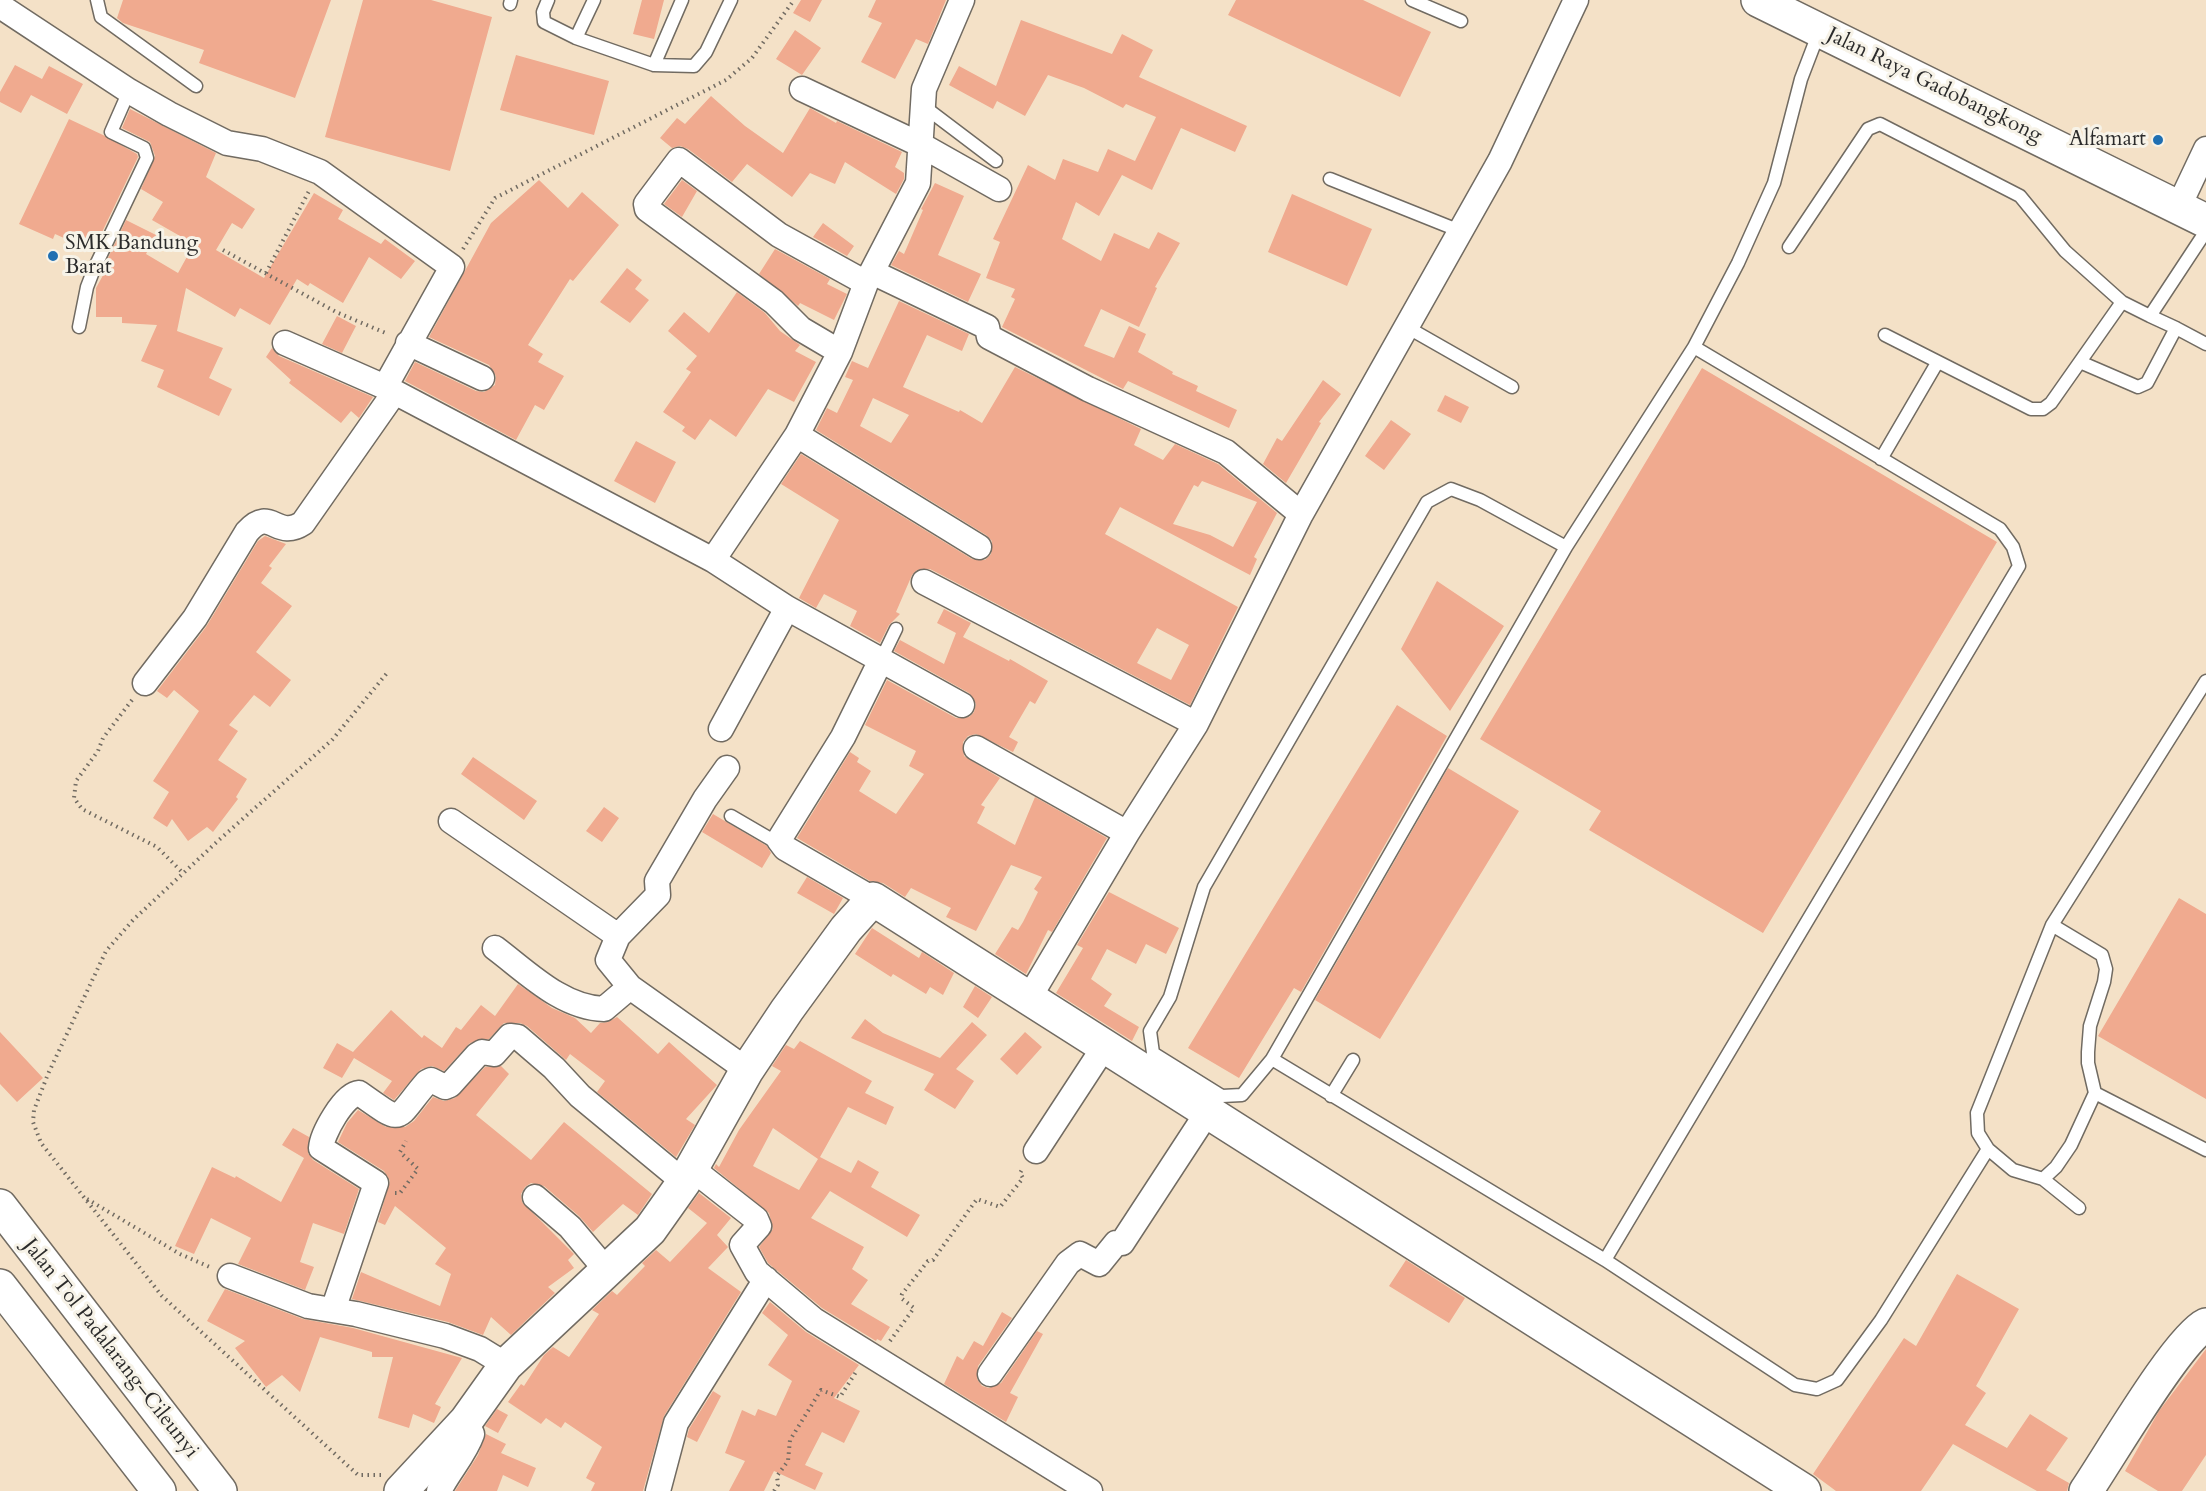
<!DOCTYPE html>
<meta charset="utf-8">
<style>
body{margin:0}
canvas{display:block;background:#f4e1c7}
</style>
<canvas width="2206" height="1491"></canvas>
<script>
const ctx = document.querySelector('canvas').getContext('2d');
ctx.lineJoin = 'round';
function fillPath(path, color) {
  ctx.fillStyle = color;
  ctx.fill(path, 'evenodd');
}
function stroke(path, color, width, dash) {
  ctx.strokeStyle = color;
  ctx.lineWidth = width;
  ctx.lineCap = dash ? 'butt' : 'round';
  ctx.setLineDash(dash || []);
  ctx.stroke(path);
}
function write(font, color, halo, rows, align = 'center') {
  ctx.font = font + ' Cardo,serif';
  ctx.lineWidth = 6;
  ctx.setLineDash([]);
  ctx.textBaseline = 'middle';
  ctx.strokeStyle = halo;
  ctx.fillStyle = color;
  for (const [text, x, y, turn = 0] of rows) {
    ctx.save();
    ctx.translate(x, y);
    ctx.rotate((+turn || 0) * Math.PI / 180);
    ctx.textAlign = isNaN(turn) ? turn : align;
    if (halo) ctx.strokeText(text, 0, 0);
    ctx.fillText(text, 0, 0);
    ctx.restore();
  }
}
fillPath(new Path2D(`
 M123,0H331L295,98L199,63L204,50L123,23L117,18Z
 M363,0H431L492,17L450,171L325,137Z
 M642,0H664L654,39L633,34Z
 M801,0H822L810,22L793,13Z
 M876,0H946L928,44L916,39L895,79L861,62L882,23L868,17Z
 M1236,0H1363L1431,32L1400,97L1228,15Z
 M1021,20L1112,54L1122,34L1153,50L1139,77L1247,126L1235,152L1181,128L1152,190L1122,175L1099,216L1076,202L1062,239L1101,261L1114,233L1149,249L1158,232L1180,243L1155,287L1157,288L1139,327L1101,309L1084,346L1114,358L1129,326L1146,334L1138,352L1173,372L1172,374L1198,386L1196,391L1237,410L1229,428L1128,381L1123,389L1002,327L1015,299L1011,297L1015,289L986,278L1000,242L993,239L1028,165L1055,180L1063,159L1098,172L1108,149L1135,161L1156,117L1126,104L1123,108L1084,88L1048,75L1025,116L997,101L993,109L949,85L959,66L996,86Z
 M795,30L821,48L802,75L776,59Z
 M516,55L609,81L594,135L500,110Z
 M15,65L42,79L49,66L83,84L67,114L31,95L21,113L0,102V92Z
 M711,96L745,126L783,153L810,108L836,123L837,121L902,152L895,167L904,173V179L896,194L845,162L835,184L810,173L792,197L747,164L732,182L688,149L680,146L672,148L660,138L677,118L685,124Z
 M130,109L216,153L206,177L255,209L242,229L232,223L216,250L264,278L314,193L343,210L338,219L381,244L385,239L415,261L401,279L369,257L343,303L310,283L308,286L297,279L270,325L240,308L235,317L186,288L177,331L223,348L209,378L232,389L219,416L157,387L164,370L141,361L157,325L122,323V317H96V288L112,259L108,258L126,220L156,235L146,254L178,273L194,244L152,220L163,202L141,189L155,156L150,142L122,128Z
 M69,119L103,135L137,154L138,157L93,251L55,234L53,239L19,224Z
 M539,180L568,208L582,192L619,225L573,281L570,279L528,345L543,354L538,362L564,376L544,410L535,405L516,440L405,381L415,362L476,391L484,392L495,385L496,376L489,365L429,337L491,223Z
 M682,180L697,191L682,217L664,204Z
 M935,183L964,196L938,255L981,274L968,302L891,265L899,251L904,254L923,210L921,209Z
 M1292,194L1372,229L1347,286L1268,252Z
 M823,223L854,246L847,256L813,237Z
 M775,249L830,279L827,284L847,294L834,320L800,303L798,306L759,274Z
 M627,268L642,280L635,289L649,300L630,323L600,302Z
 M737,292L765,313L780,331L800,345L795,351L816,362L794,402L768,389L736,437L710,419L695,440L682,431L685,427L663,412L691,372L686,369L697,356L668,331L684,312L709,333Z
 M899,301L969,334L962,351L927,335L903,387L959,412L960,410L982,423L1015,367L1141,429L1134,445L1163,460L1175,444L1218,464L1277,513L1254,557L1257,559L1250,575L1120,507L1105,534L1238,607L1190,705L930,569L917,570L912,575L896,612L900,614L889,625L880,643L850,626L857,611L824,594L816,608L799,598L839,520L781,484L801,454L972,559L985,560L991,554L992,541L986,535L816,430L827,408L837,413L853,380L845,377L852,361L868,368ZM873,398L909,415L891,443L860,426ZM1202,481L1257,502L1233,547L1210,535L1173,524L1194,485L1198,487ZM1157,628L1189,645L1171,680L1137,663Z
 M337,316L356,326L342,353L322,344Z
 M272,348L279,356L373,397L359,418L351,411L341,423L289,383L291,380L266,357Z
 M1702,368L1997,542L1763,933L1589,830L1601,811L1480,739Z
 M1323,380L1341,394L1319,422L1321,423L1286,483L1263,464L1277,438L1282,441Z
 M1445,395L1469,407L1461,423L1437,411Z
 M1391,420L1411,434L1384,470L1365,456Z
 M636,441L676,462L655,503L614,481Z
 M265,536L286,544L269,566L272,568L261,583L292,606L256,652L291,680L270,707L254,695L229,725L238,731L218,760L247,779L236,797L238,799L213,832L207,827L188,841L172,819L167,827L153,818L169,792L153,781L199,711L174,690L167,698L157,691L206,627L258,541Z
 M1437,581L1504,626L1450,711L1401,649Z
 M944,609L971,623L963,637L1009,661L1010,659L1048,681L1035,704L1030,701L1009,737L1018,742L1013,752L976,734L968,736L963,742L964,756L1000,778L981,805L985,807L977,823L1015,845L1035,797L1107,838L1052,932L1048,930L1026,974L995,954L1012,927L1018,930L1023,922L1038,892L1034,889L1042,877L1011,865L976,931L946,917L951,908L911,888L905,897L883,883L870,881L797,838L850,752L859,758L857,762L871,771L859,791L896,814L924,774L909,766L916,751L865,725L887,680L956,718L969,717L974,712L976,704L969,693L894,651L900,640L944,664L956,633L937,623Z
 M1397,705L1447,736L1301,992L1294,988L1239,1078L1188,1048Z
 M473,757L537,801L524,820L461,774Z
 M1448,768L1519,811L1380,1039L1315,1000Z
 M604,807L619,818L602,842L586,831Z
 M713,814L767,846L771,853L762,868L702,832Z
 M807,877L843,898L834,914L797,893Z
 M1109,892L1179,928L1166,954L1146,944L1136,964L1107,949L1091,979L1112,994L1104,1006L1139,1027L1132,1041L1056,993L1083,948L1077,945Z
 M2179,898L2206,914V1099L2098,1036Z
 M872,928L919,958L922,952L954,973L943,995L930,987L926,994L893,974L891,977L855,954Z
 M518,984L552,1008L575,1018L591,1033L600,1023L608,1022L617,1017L658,1054L669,1042L717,1085L686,1119L695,1125L676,1157L597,1092L605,1081L570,1054L566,1060L527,1026L520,1023H504L489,1039L470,1043L444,1071L432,1066L421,1069L394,1100L383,1093L392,1081L354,1058L342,1078L323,1068L337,1043L353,1052L391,1010L422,1038L424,1035L442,1048L456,1027L461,1030L481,1005L495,1016Z
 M975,986L992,997L978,1018L963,1007Z
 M865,1019L883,1033L940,1058L972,1022L987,1035L956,1069L974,1081L955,1109L924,1090L934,1074L851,1038Z
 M0,1032L43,1078L17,1102L0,1084Z
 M1025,1032L1042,1047L1017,1075L1000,1059Z
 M800,1041L872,1081L865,1093L894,1107L886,1125L848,1107L820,1157L851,1173L858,1160L879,1172L871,1187L920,1215L907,1237L830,1191L811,1218L864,1247L852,1269L868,1280L851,1304L890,1327L881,1341L877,1339L876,1341L822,1308L768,1263L759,1247L773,1229L769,1213L714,1168L716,1164L719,1167L739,1130L781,1071L772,1066L786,1045L794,1049ZM773,1128L818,1159L799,1190L753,1166Z
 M501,1066L509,1074L476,1115L492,1128L531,1160L564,1122L652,1194L638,1215L623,1204L593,1232L579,1216L544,1186L531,1183L525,1187L521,1194L522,1202L574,1254L568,1260L574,1268L548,1287L555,1293L511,1335L491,1317L483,1335L448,1322L352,1299L361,1272L440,1306L451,1274L435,1264L446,1248L395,1206L385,1225L378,1222L390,1181L384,1171L338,1142L347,1123L358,1110L386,1127H405L414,1121L433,1097L444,1101L455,1098L485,1067Z
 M293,1128L309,1137L308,1153L313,1160L359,1189L344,1234L313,1223L300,1262L314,1267L305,1290L238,1264L251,1238L211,1218L194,1254L175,1246L212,1167L235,1178L236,1176L281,1202L304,1158L282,1145Z
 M699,1193L731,1218L717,1235L728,1247L708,1268L741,1292L664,1416L643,1491H591L595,1483L586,1478L602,1447L565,1422L561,1428L546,1418L541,1424L508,1402L521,1384L524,1386L544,1355L553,1347L569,1357L599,1314L592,1310L612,1291L617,1295L645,1266L642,1263L656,1250L670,1262L707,1223L688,1208Z
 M1406,1260L1465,1298L1449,1323L1389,1286Z
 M1957,1274L2019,1309L1976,1386L1986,1393L1965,1425L2007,1448L2030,1414L2068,1438L2046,1470L2069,1483L2067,1491H2037L1953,1444L1921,1491H1836L1813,1474L1904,1338L1916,1346Z
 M225,1289L303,1319L353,1328L462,1358L435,1404L441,1407L434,1423L413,1414L409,1428L378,1418L393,1357H372V1352L320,1337L300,1392L282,1375L266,1387L235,1348L245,1341L207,1321Z
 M770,1302L806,1332L859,1365L834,1398L860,1411L844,1443L822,1432L805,1465L823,1473L815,1490L774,1471L764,1491H729L745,1461L725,1453L742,1410L755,1416L758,1409L776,1416L792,1381L768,1365L788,1335L762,1313Z
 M1002,1312L1012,1318L978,1366L977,1379L982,1386L989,1388L1001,1383L1037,1331L1043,1334L1010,1393L1018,1397L1006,1422L944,1384L957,1356L963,1360L974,1341L983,1346Z
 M2206,1349V1455L2182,1491H2158L2125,1471L2159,1411Z
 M713,1391L721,1396L697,1442L687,1437L689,1429Z
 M497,1409L508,1415L498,1433L485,1426Z
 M486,1434L506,1444L501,1453L536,1468L528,1487L503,1475L497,1491H455L478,1455Z`), '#f0aa8f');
const lane = new Path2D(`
 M97,0L101,17L196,86
 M548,0L543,12L544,22L576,38L654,65L694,66L706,52L731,0
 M1412,0L1461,21
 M510,4L511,0
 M576,38L594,0
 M654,65L682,0
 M922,105L996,161
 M1330,179L1460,231
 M1789,247L1868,129L1880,124L2020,196L2065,251L2122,302
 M1405,326L1512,387
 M79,327L87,287L94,269L147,158L144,148L111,132L129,91
 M2176,328L2206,344
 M1885,335L2031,409H2043L2051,403L2122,302L2150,316
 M2080,362L2138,387L2147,383L2176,328L2150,316L2206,231
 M1881,459L1937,363
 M1566,547L1272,1059L1242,1095L1222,1096L1153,1053L1150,1031L1170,997L1204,887L1427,502L1451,489L1480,500L1566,547L1694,347
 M880,662L896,629
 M731,816L779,844
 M1272,1059L1605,1260L2019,566L2013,547L2000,529L1694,347L1738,263L1774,183L1801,79L1819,32
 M2095,1093L2206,1150
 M1331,1096L1353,1060
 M1988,1149L2013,1170L2043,1179L2056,1167L2071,1145L2095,1093L2088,1063V1052L2090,1026L2104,982L2106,969L2102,955L2052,925
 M2043,1179L2079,1208
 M1605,1260L1795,1385L1817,1389L1837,1380L1881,1320L1988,1149L1978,1133L1977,1113L2052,925L2206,681`);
const street = new Path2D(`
 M0,6L129,91L169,114L227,143L262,149L320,172L452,267L385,387
 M802,89L921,145L999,189
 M2179,206L2206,149
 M872,272L987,327L989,337L1088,389L1226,452L1301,514
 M285,343L385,387L713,560L787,608L962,705
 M408,343L482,378
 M840,352L801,329L774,302L647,209L646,204L679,160L779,235L866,283
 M797,435L979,547
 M713,560L797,435L840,352L866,283L918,183L924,89L962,0
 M924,582L1196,724
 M145,683L195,618L247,532C271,505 276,541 303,523L394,393
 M721,729L787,608
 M976,748L1127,833
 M727,768L705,799L657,881L658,895L618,936L608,960L630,987L747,1070
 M451,821L618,936
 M873,899L785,848L779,840L843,737L880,662
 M495,948C527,972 562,1008 604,1009L630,987
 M1029,998L1127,833L1196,724L1301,514L1500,161L1576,0
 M1036,1151L1104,1047
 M691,1168L756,1219L759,1226L742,1245L757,1272L814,1320L1090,1491
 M535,1197L570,1227L607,1271
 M230,1276L308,1306L356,1314L445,1336L480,1349L506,1365
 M333,1310L376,1183L321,1148C322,1134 344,1094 359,1093C406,1126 393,1121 427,1082L431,1080L445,1087L450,1085L477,1055L482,1052L494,1054L510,1036L518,1037L554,1068L580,1096L684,1182
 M990,1374L1068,1263L1080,1254L1099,1264L1116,1243H1122L1207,1113
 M439,1491C449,1471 465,1454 472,1434L466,1421
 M658,1491L676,1423L766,1279`);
const secondary = new Path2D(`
 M401,1491L466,1421L506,1365L650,1230L684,1182L747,1070L787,1010L846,929L873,899L1804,1491
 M2086,1491C2108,1459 2178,1338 2206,1325`);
const highway = new Path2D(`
 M1758,0L2206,221
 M0,1206L220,1491
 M0,1286L159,1491`);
stroke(lane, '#716b62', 15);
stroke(street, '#716b62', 27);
stroke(secondary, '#716b62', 36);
stroke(highway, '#716b62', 36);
stroke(new Path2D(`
 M463,249L495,198L726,80L752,58L794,0
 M223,250L336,312L388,334
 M266,273L309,191
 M132,700L103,738L98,751L76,781L74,798L82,809L157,847L183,873
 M395,1193H400L418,1169L400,1152L406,1141
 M87,1199L180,1254L212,1268
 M890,1341L914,1308L901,1298L902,1294L928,1261L933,1260L977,1199L1000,1207L1023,1178L1020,1173L1023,1168
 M381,1475H358L162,1296L41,1143L33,1122L34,1110L48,1074L106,951L133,920L220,839L332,740L387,673
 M774,1491L778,1485L777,1476L788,1461L790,1440L821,1390L840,1397L856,1372`), '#716b62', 4, [1.5, 4.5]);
stroke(lane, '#fff', 12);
stroke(street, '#fff', 24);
stroke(secondary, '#fff', 33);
stroke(highway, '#fff', 33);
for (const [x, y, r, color] of [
 [2158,140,6,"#1f6fb2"],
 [53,256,6,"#1f6fb2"]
]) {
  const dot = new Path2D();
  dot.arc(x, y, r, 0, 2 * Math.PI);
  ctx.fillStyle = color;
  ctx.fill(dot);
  stroke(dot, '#f7f3e8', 2);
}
write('21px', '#2b2b2b', '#f7f3e8', [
 ["Jalan Raya Gadobangkong",1934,86,26],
 ["Jalan Tol Padalarang–Cileunyi",110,1349,52]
]);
write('21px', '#2b2b2b', '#f7f3e8', [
 ["Alfamart",2146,140],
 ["SMK Bandung",65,244,"left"],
 ["Barat",65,268,"left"]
], 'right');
</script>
